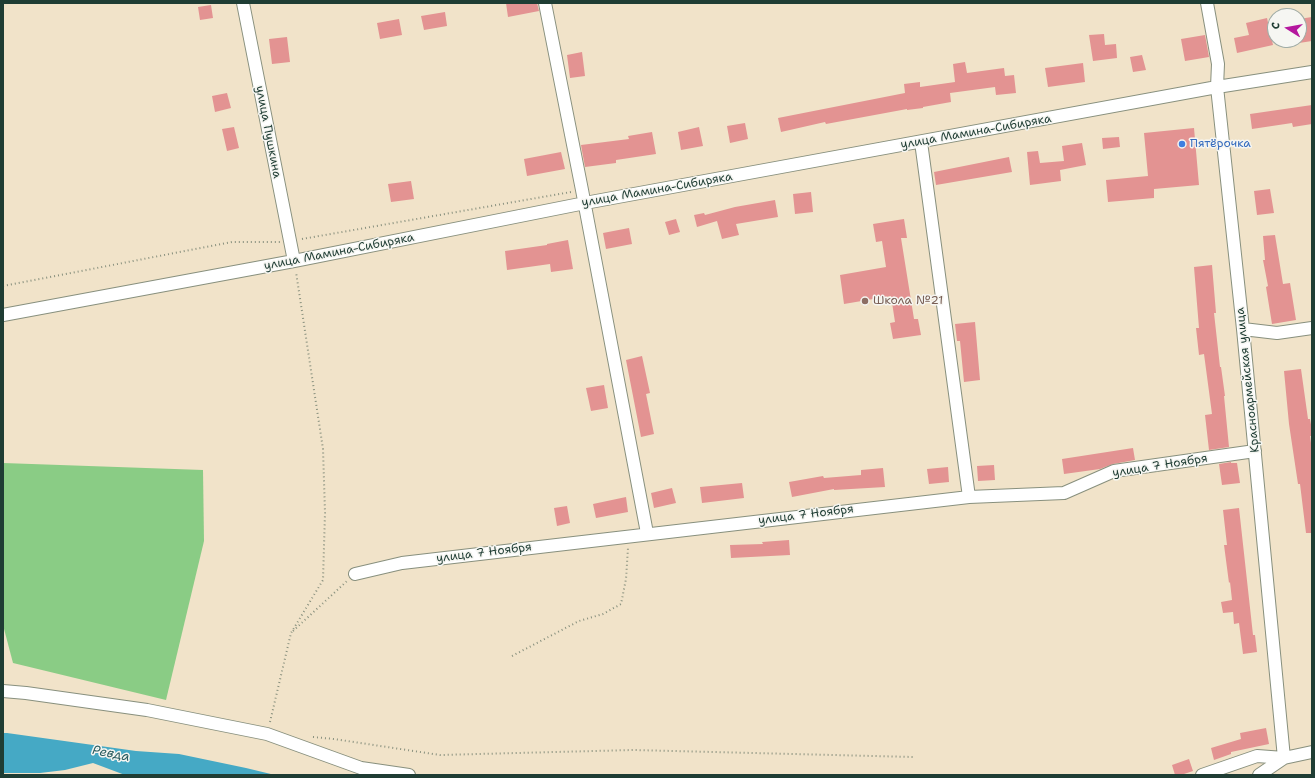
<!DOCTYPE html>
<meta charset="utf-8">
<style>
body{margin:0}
#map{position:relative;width:1315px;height:778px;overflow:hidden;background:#f1e3c9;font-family:"Shantell Sans",sans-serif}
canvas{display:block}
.frame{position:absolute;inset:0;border:4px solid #1f3d34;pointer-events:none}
.north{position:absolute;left:1267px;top:8px;width:40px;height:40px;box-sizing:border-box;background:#f6f6f2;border:1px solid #a0aca6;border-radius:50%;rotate:281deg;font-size:11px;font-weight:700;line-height:16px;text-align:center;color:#1f3d34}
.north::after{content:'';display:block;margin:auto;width:14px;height:18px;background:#b5179e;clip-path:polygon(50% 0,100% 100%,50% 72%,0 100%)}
</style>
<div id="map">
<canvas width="1315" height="778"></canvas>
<div class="frame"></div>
<div class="north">С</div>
</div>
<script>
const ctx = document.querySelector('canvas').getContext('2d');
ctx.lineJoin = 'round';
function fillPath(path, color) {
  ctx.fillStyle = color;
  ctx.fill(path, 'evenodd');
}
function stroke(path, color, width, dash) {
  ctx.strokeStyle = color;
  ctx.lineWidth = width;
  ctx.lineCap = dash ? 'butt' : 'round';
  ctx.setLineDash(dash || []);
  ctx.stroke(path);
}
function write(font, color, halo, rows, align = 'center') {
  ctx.font = font + ' "Shantell Sans",sans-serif';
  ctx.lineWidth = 3;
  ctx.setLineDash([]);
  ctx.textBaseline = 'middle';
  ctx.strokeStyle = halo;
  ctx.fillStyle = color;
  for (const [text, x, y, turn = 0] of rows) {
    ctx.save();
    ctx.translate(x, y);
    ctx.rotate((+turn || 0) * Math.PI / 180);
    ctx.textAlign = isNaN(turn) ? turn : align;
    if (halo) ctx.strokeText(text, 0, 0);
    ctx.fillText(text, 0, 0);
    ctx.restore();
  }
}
fillPath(new Path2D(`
 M3,463L203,470L204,541L166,700L13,663L3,625Z`), '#8acc85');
fillPath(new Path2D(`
 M7,733L136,751L179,754L246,768L275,775H125L93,763L65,770L40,773H3V733Z`), '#45a9c5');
fillPath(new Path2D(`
 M506,3H537L539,11L508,17Z
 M211,5L213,18L200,20L198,7Z
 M445,12L447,26L424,30L421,16Z
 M1312,17V41L1299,43V19Z
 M1267,18L1273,45L1237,53L1234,38L1249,35L1246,23Z
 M399,19L402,35L380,39L377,23Z
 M1104,34L1105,45L1116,44L1117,58L1093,61L1089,35Z
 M1205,35L1209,57L1185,61L1181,39Z
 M287,37L290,62L272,64L269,39Z
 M582,52L585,76L570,78L567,55Z
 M1142,55L1146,70L1133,72L1130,57Z
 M965,62L967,73L1004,68L1005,76L1014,75L1016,93L996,95L995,87L950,93L951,102L923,107V108L907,110V109L826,124L825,122L781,132L778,118L905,93L904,84L920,82V87L955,82L953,64Z
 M1083,63L1085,82L1048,87L1045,68Z
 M227,93L231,108L215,112L212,96Z
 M1312,105V124L1293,127L1292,123L1252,129L1250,114Z
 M745,123L748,139L730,143L727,126Z
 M234,127L239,148L227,151L222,129Z
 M699,127L703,146L681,150L678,132Z
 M1194,128L1199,185L1154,189V198L1108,202L1106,180L1148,176L1144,133Z
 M652,132L656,154L616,160V163L585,167L581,145L629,139L628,136Z
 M1119,137L1120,147L1103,149L1102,138Z
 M1082,143L1086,165L1060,170L1061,181L1030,185L1027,152L1038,151L1040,163L1064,161L1062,146Z
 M561,152L565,169L527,176L524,159Z
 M1009,157L1012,172L936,185L934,172Z
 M411,181L414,199L391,202L388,184Z
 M1270,189L1274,213L1257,215L1254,191Z
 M811,192L813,212L795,214L793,194Z
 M775,200L778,217L736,224L739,235L722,239L717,221L697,227L694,215L704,213L705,215L735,207Z
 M676,219L680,232L669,235L665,222Z
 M904,219L907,238H901L914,319H918L921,335L893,339L890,323L895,322L891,296L844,304L840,275L886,267L882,241L876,242L873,224Z
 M629,228L632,244L606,249L603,233Z
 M1275,235L1283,284L1290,283L1296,320L1272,324L1266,287L1268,286L1263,260H1265L1263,236Z
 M568,240L573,269L551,272L550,264L507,270L505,251L547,245V244Z
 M1212,265L1216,313H1214L1220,367H1221L1225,396H1224L1229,447L1209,450L1205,415L1212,414L1204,354L1199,355L1196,328H1199L1194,267Z
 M975,322L980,380L964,382L960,341H957L955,324Z
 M642,356L650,393L646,394L654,434L641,437L626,360Z
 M1301,369L1308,419H1310L1312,430V436H1310L1312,450V533H1306L1300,484H1298L1289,424L1284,371Z
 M604,385L608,408L591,411L586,388Z
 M1133,448L1135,460L1113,464L1100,469L1064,474L1062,459Z
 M1231,462V463H1237L1240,483L1222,485L1219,464Z
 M994,465L995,480L978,481L977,466Z
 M948,467L949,482L929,484L927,469Z
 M883,468L885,487L834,490V489L792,497L789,482L823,476L824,478L861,475V470Z
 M742,483L744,498L702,503L700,487Z
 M672,488L676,503L654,508L651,493Z
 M626,497L628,512L596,518L593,504Z
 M567,506L570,523L557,526L554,508Z
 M1239,508L1253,635H1255L1257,652L1243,654L1239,623L1234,624L1233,612L1223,613L1221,602L1232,600L1230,582L1229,583L1224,545H1227L1223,510Z
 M789,540L790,555L731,558L730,545L763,544L762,542Z
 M1266,728L1269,744L1231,752V754L1214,760L1211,748L1241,739L1240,733Z
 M1189,759L1193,771L1181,775H1175L1172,765Z`), '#e39392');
const minor = new Path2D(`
 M243,3L294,261
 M545,3L582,190L647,533
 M921,142L969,497
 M3,315L294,261L585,203L1217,87L1312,72
 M1243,329L1277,333L1312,328
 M355,574L402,563L969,497L1064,493L1114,471L1255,451
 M3,691L26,693L147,710L267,734L361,768L409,775
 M1202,775L1257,756L1284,758L1243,329L1217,87L1218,64L1207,3
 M1259,775L1284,758L1312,752`);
stroke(minor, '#88907e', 14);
stroke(new Path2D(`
 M302,239L571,192
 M3,286L232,242H280
 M293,631L347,581
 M512,656L579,621L603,614L621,604L626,579L628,548
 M270,722L291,633L323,580L325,513L323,449L296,272
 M313,737L334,739L440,755L633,750L913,757`), '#88907e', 2, [1, 3]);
stroke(minor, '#fff', 12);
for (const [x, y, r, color] of [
 [1182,144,4,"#3f7fe0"],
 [865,301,4,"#8d6e63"]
]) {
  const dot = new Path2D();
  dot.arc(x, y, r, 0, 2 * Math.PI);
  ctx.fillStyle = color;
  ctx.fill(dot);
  stroke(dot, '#f6f6f2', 1.5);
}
write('12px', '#1f3d34', '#f6f6f2', [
 ["улица Пушкина",268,132,79],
 ["улица Мамина-Сибиряка",976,132,-10],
 ["улица Мамина-Сибиряка",657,190,-10],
 ["улица Мамина-Сибиряка",339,252,-11],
 ["Красноармейская улица",1248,380,-96],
 ["улица 7 Ноября",1160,466,-9],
 ["улица 7 Ноября",806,515,-7],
 ["улица 7 Ноября",484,553,-7]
]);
write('12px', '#366cbe', '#f6f6f2', [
 ["Пятёрочка",1190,144]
], 'left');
write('12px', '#785e54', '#f6f6f2', [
 ["Школа №21",873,301]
], 'left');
write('italic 13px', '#2a5d60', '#f6f6f2', [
 ["Ревда",111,754,11]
]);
</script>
